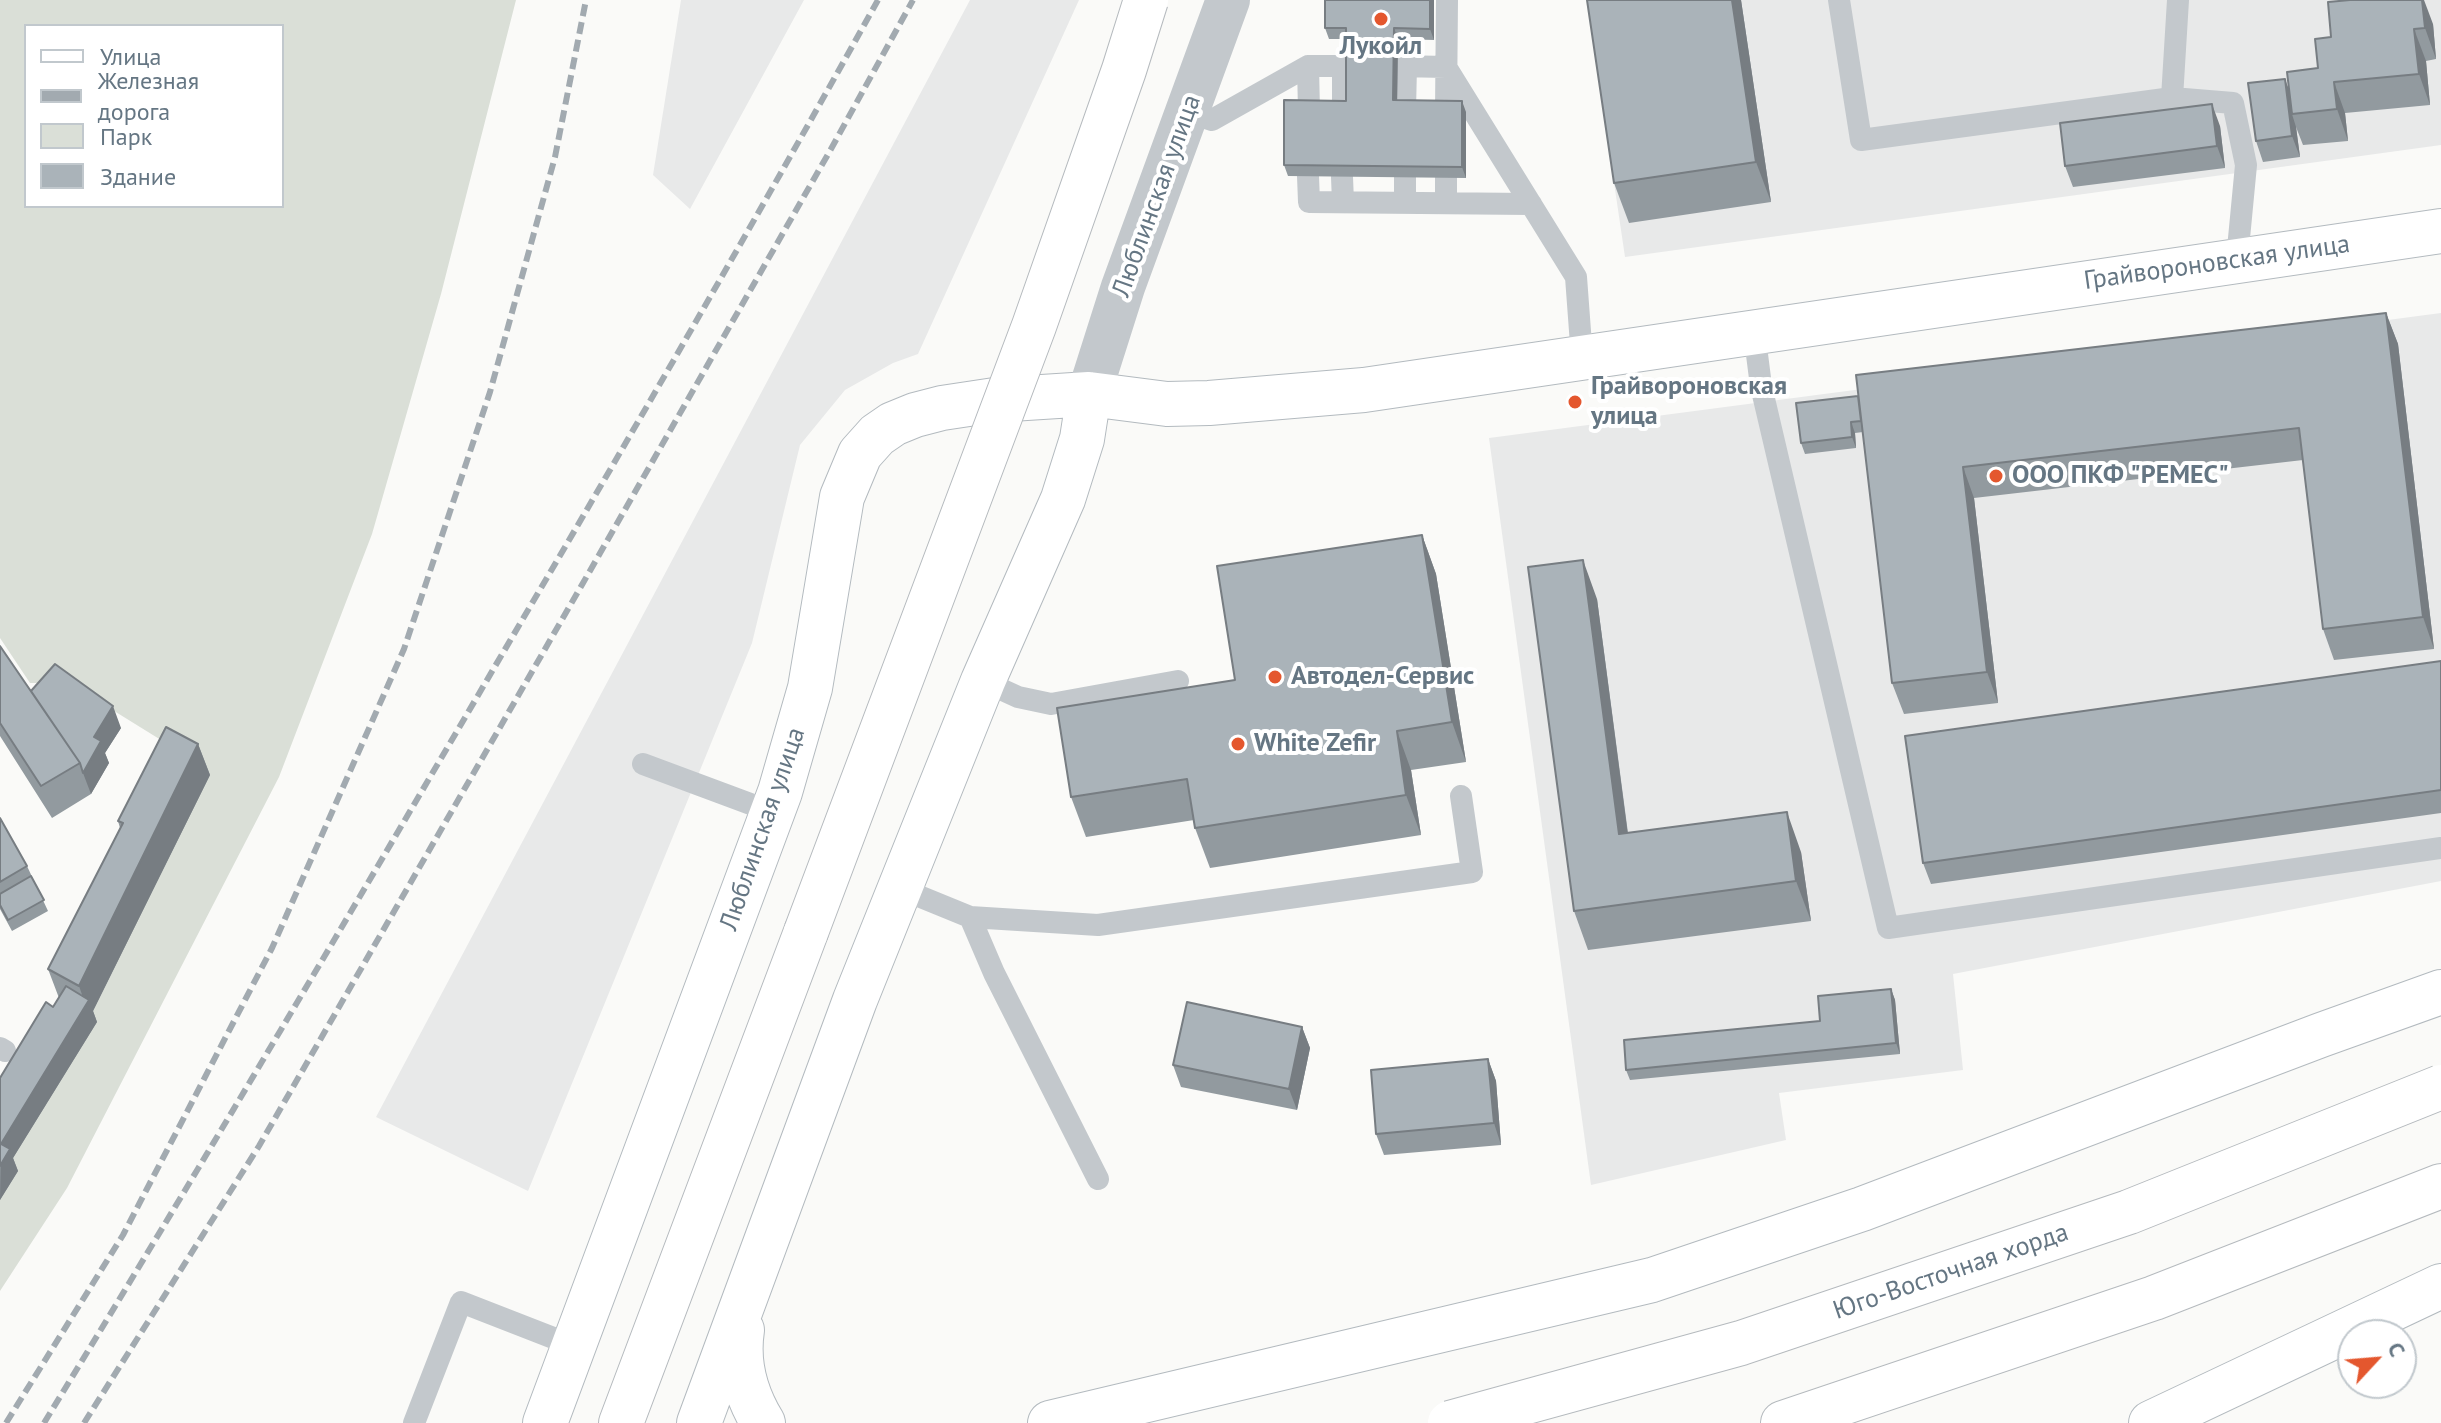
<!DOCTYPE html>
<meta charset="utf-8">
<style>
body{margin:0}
#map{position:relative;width:2441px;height:1423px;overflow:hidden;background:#fafaf8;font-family:"PT Sans",sans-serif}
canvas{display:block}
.legend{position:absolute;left:24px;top:24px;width:260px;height:184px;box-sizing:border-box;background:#fff;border:2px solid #c1c8cd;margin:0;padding:10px 14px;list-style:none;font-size:24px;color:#657683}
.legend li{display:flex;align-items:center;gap:16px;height:40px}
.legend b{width:40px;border:2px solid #c1c8cd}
.north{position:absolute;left:2337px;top:1319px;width:80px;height:80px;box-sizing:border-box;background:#fff;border:2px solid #c1c8cd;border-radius:50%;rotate:64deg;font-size:22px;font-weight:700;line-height:32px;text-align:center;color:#657683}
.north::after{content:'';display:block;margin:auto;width:28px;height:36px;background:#e4572e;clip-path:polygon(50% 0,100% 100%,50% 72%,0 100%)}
</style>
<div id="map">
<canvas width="2441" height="1423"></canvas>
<ul class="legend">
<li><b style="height:10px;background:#fff"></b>Улица</li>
<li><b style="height:10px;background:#a2aab0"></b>Железная дорога</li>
<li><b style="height:22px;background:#dadfd7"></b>Парк</li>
<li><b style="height:22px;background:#aab3b9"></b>Здание</li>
</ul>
<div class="north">С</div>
</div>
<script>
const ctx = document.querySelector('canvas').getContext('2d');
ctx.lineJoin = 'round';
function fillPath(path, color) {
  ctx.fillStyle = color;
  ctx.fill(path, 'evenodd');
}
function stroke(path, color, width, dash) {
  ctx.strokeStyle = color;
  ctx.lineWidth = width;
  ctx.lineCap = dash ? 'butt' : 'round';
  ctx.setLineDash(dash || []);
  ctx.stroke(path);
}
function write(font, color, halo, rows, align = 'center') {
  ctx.font = font + ' "PT Sans",sans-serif';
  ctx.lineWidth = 8;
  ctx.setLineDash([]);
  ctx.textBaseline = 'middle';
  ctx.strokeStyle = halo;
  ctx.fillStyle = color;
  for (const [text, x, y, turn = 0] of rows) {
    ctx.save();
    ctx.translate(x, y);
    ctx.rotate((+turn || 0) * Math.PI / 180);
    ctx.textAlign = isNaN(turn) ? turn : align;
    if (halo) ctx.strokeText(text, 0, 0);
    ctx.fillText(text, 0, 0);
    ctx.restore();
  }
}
fillPath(new Path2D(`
 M681,0H804L690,209L653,175Z
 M970,0H1079L918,354L893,363L845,390L800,445L752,643L528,1191L376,1117Z
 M1587,0H2441V145L1625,257Z
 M2441,313V881L1953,974L1963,1070L1779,1093L1786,1140L1591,1185L1489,438Z`), '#e8e9e9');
fillPath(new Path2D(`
 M0,0H516L441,294L372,534L279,777L67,1188L0,1291V1143L169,745L69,683H30L0,638ZM26,26H282V206H26Z`), '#dadfd7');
const secondary = new Path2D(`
 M742,1330C737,1363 746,1395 763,1423
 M545,1423L780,792L810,688L842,497L860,454L877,435L893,424L915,415L942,408L995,400L1089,394L1167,404L1209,403L1364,390L2441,231
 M699,1423L855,1000L983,681L1063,499L1082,439L1089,394
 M1050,1423L1652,1280L1862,1209L2321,1035L2441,992
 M2151,1423L2441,1286`);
const primary = new Path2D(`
 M621,1423L806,932
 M1783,1423L2154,1298L2441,1186`);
stroke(secondary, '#b3babf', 46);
stroke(primary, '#b5babe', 46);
stroke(new Path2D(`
 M1839,0L1861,140L2172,98L2233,103L2246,165L2237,259
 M1308,66L1309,111
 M1398,66L1446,67L1576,277L1582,358
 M2172,98L2178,0
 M1405,111L1406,66
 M1446,111L1447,0
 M1188,112L1212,120L1308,66H1350
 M1343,112V66
 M1308,176L1309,202L1531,204
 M1342,177L1343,202
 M1405,203V177
 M1446,203V178
 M1754,331L1761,386L1888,928L2441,848
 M983,681L1018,697L1051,704L1178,681
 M643,764L772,812
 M899,888L970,917L1098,925L1472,872L1461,796
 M970,917L994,973L1098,1179
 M0,1048L5,1051
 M414,1423L461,1302L574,1346`), '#c3c8cc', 22);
stroke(new Path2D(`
 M1089,394L1123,287L1228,0`), '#c3c8cc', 44);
stroke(secondary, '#fff', 44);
stroke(primary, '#fff', 44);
stroke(new Path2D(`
 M6,1423L123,1235L272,948L404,649L490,392L555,157L586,0
 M44,1423C197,1173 346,921 494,668C624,447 753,225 878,0
 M84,1423L259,1146L583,583L831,149L913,0`), '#a2aab0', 6, [12, 6]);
const primaryBridge = new Path2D(`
 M806,932L1034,326L1124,70L1146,0
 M1450,1423L1741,1343L2129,1212L2441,1087`);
stroke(primaryBridge, '#b5babe', 46, []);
stroke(primaryBridge, '#fff', 44);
fillPath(new Path2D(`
 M1434,0V40L1398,39L1397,100L1466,112V178L1288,176L1284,165L1346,101V39H1329L1325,28Z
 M1587,0H1741L1771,202L1629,223L1614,183Z
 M2433,24L2436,59L2426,61L2430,105L2345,113L2348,141L2303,145L2296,127L2300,157L2263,162L2256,141L2289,89L2318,68L2315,39Z
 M2220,126L2225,168L2073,187L2065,166Z
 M2386,313L2398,344L2434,649L2334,660L2323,629L2303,460L1974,498L1998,703L1904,714L1892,683L1863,432L1855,433L1856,448L1805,454L1801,443L1858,396Z
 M1422,535L1436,574L1466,762L1411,770L1421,835L1210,868L1195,828L1194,820L1086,837L1071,797L1235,680Z
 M1597,599L1628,833L1801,852L1811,921L1588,950L1574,911Z
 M0,646L31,691L121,728L105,753L109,763L91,794L52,818L0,736Z
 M2441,661V813L1931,884L1923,863Z
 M198,744L210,775L93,1011L97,1022L13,1158L18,1171L0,1200V1078L59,998L48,969L120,828L118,821Z
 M0,818L27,866L48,911L12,931L0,909Z
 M1891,989L1895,1000L1900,1054L1630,1080L1626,1070L1820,1021Z
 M1302,1027L1310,1048L1297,1110L1181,1087L1173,1065Z
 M1488,1059L1496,1081L1501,1145L1384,1155L1376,1134Z`), '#929a9f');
fillPath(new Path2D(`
 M1430,0H1434V40L1430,29Z
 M1732,0H1741L1771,202L1756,162Z
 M2422,0H2424L2433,24L2436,59L2425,28Z
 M1394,28L1398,39L1397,111L1393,100Z
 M2414,29L2426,61L2430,105L2419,74Z
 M2285,79L2293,100L2292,114L2296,127L2300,157L2292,136Z
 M2334,82L2345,113L2348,141L2337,109Z
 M1462,101L1466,112V178L1462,167Z
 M2212,104L2220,126L2225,168L2217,146Z
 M2386,313L2398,344L2434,649L2423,617Z
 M1851,422L1855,433L1856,448L1852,437Z
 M1963,467L1974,498L1998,703L1987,672Z
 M1422,535L1436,574L1466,762L1452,722Z
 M1583,560L1597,599L1633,874L1619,834Z
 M113,706L121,728L105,753L109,763L91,794L83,773L94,737Z
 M1397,731L1411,770L1421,835L1406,795Z
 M198,744L210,775L93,1011L97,1022L13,1158L18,1171L0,1200L1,1144L86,1006L79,986Z
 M1787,812L1801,852L1811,921L1796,881Z
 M1891,989L1895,1000L1900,1054L1896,1043Z
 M1302,1027L1310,1048L1297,1110L1289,1089Z
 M1488,1059L1496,1081L1501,1145L1494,1123Z`), '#777d82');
const building = new Path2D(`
 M1325,0H1430V29L1394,28L1393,100L1462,101V167L1284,165V100L1346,101V28H1325Z
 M1587,0H1732L1756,162L1614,183Z
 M2350,0H2422L2425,28L2414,29L2419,74L2334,82L2337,109L2292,114L2287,72L2318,68L2315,39L2331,37L2328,2Z
 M2285,79L2292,136L2256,141L2248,83Z
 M2212,104L2217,146L2065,166L2060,123Z
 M2386,313L2423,617L2323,629L2299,428L1963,467L1987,672L1892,683L1856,375Z
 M1858,396L1861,421L1851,422L1852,437L1801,443L1796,403Z
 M1422,535L1452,722L1397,731L1406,795L1195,828L1187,779L1071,797L1057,708L1235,680L1217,566Z
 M1583,560L1619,834L1787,812L1796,881L1574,911L1528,567Z
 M0,646L80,763L41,786L0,723Z
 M2441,661V790L1923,863L1905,736Z
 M55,664L113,706L94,737L101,741L83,773L80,763L31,691Z
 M166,727L198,744L79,986L48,969L123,823L118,821Z
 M0,818L27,866L0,882Z
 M31,876L44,900L8,920L0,905V894Z
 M66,986L89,1000L1,1144L10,1149L0,1166V1078L46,1002L53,1007Z
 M1891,989L1896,1043L1626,1070L1624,1040L1820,1021L1818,996Z
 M1187,1002L1302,1027L1289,1089L1173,1065Z
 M1488,1059L1494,1123L1376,1134L1371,1070Z`);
fillPath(building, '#aab3b9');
stroke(building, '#777d82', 2);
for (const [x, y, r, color] of [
 [1381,19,8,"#e4572e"],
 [1575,402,8,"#e4572e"],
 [1996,476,8,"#e4572e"],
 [1275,677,8,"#e4572e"],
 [1238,744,8,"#e4572e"]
]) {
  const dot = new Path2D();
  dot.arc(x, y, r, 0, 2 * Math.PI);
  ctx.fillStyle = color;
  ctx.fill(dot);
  stroke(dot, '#fff', 3);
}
write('bold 26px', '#657683', '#fff', [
 ["Лукойл",1381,47,"center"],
 ["Грайвороновская",1591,387],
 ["улица",1591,417],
 ["ООО ПКФ \"РЕМЕС\"",2012,476],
 ["Автодел-Сервис",1291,677],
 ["White Zefir",1254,744]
], 'left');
write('26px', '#657683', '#fff', [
 ["Люблинская улица",1157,196,-70],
 ["Грайвороновская улица",2217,263,-8],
 ["Люблинская улица",763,829,-71],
 ["Юго-Восточная хорда",1951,1272,-19]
]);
</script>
